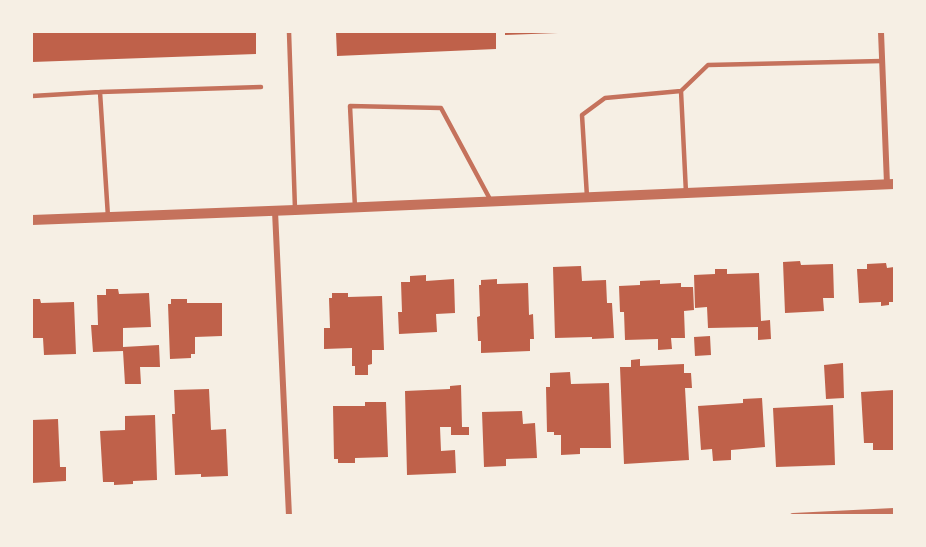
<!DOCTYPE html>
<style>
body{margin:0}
#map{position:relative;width:926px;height:547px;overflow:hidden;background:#f6efe4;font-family:Overpass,sans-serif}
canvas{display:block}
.frame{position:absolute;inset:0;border:33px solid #f6efe4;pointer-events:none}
</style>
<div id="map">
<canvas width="926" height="547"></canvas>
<div class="frame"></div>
</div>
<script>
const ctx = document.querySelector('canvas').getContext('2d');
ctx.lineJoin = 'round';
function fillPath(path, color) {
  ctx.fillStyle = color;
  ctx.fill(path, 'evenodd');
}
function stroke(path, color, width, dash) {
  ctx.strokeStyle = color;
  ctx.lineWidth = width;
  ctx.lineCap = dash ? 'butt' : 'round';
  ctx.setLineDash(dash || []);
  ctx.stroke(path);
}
fillPath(new Path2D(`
 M32,32H256V54L32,62Z
 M336,32H496V49L337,56Z
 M505,32H558V33L505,35Z
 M800,261L801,265L833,264L834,298H823L824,311L785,313L783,262Z
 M886,263L887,268L894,267V302H889V305L881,306V302L859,303L857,269H867V264Z
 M581,266L582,281L606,280L607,303H612L614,338L592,339V337L555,338L553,267Z
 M715,269H727V274L759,273L761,321L770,320L771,339L758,340V327L708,328L707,307L695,308L694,275L715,274Z
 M426,275V281L454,279L455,313L436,314L437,332L399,334L398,312H402L401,282H410V276Z
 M497,279V284L528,283L529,315L533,314L534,339H530V351L481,353V341H478L477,317L480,316L479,285H481V280Z
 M660,280V284L681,283V287H693L694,310L684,311L685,338H671L672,349L658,350V339L625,340L624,312H620L619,286L640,285V281Z
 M106,289H118L119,294L149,293L151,327L123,328V347L159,345L160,367H140L141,384H125L123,351L93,352L91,325H98L97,295H106Z
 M332,293H348V297L382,296L384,350H372V364L368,365V375H355V366H352V348L324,349V328H330L329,298H332Z
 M32,299H40L41,303L74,302L76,354L44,355L43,338H32Z
 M171,299H187V303H222V336L195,337V354H191V358L170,359L168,304H171Z
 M710,336L711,355L695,356L694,337Z
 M640,359V366L684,364V373H691L692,388H685L689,460L624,464L620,367H631V360Z
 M843,363L844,398L826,399L824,365Z
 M570,372L571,384L609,383L611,448H580V454L561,455V435H554V432H547L546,387H550V373Z
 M461,385L462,427H469V435H451V427H440L441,451L455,450L456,473L407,475L405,391L450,389V386Z
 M209,389L211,430L226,429L228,476L201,477V474L175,475L172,414H175L174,390Z
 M894,390V450H873V443H864L861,392Z
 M762,398L765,447L731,450V460L713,461L712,449L701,450L698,406L743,403V399Z
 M365,402H386L388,457L355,458V463H338V459H334L333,406H365Z
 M833,405L835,465L776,467L773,408Z
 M522,411L523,424L535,423L537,458L506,459V466L484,467L482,412Z
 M155,415L157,480L133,481V484L114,485V482H103L100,431L125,430V416Z
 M58,419L60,467H66V481L32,483V420Z`), '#bf614a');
stroke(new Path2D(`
 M289,32L295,209
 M681,91L686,193
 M32,96L100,92
 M587,197L582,115L605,98L681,91L708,65L882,61
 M355,208L350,106L441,108L491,201
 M108,217L100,92L261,87`), '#c5725c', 4.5);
stroke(new Path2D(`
 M881,32L887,184
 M275,211L289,516
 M793,516L894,511`), '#c5725c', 6);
stroke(new Path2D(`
 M32,220L295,210L894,184`), '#c5725c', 10);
</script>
